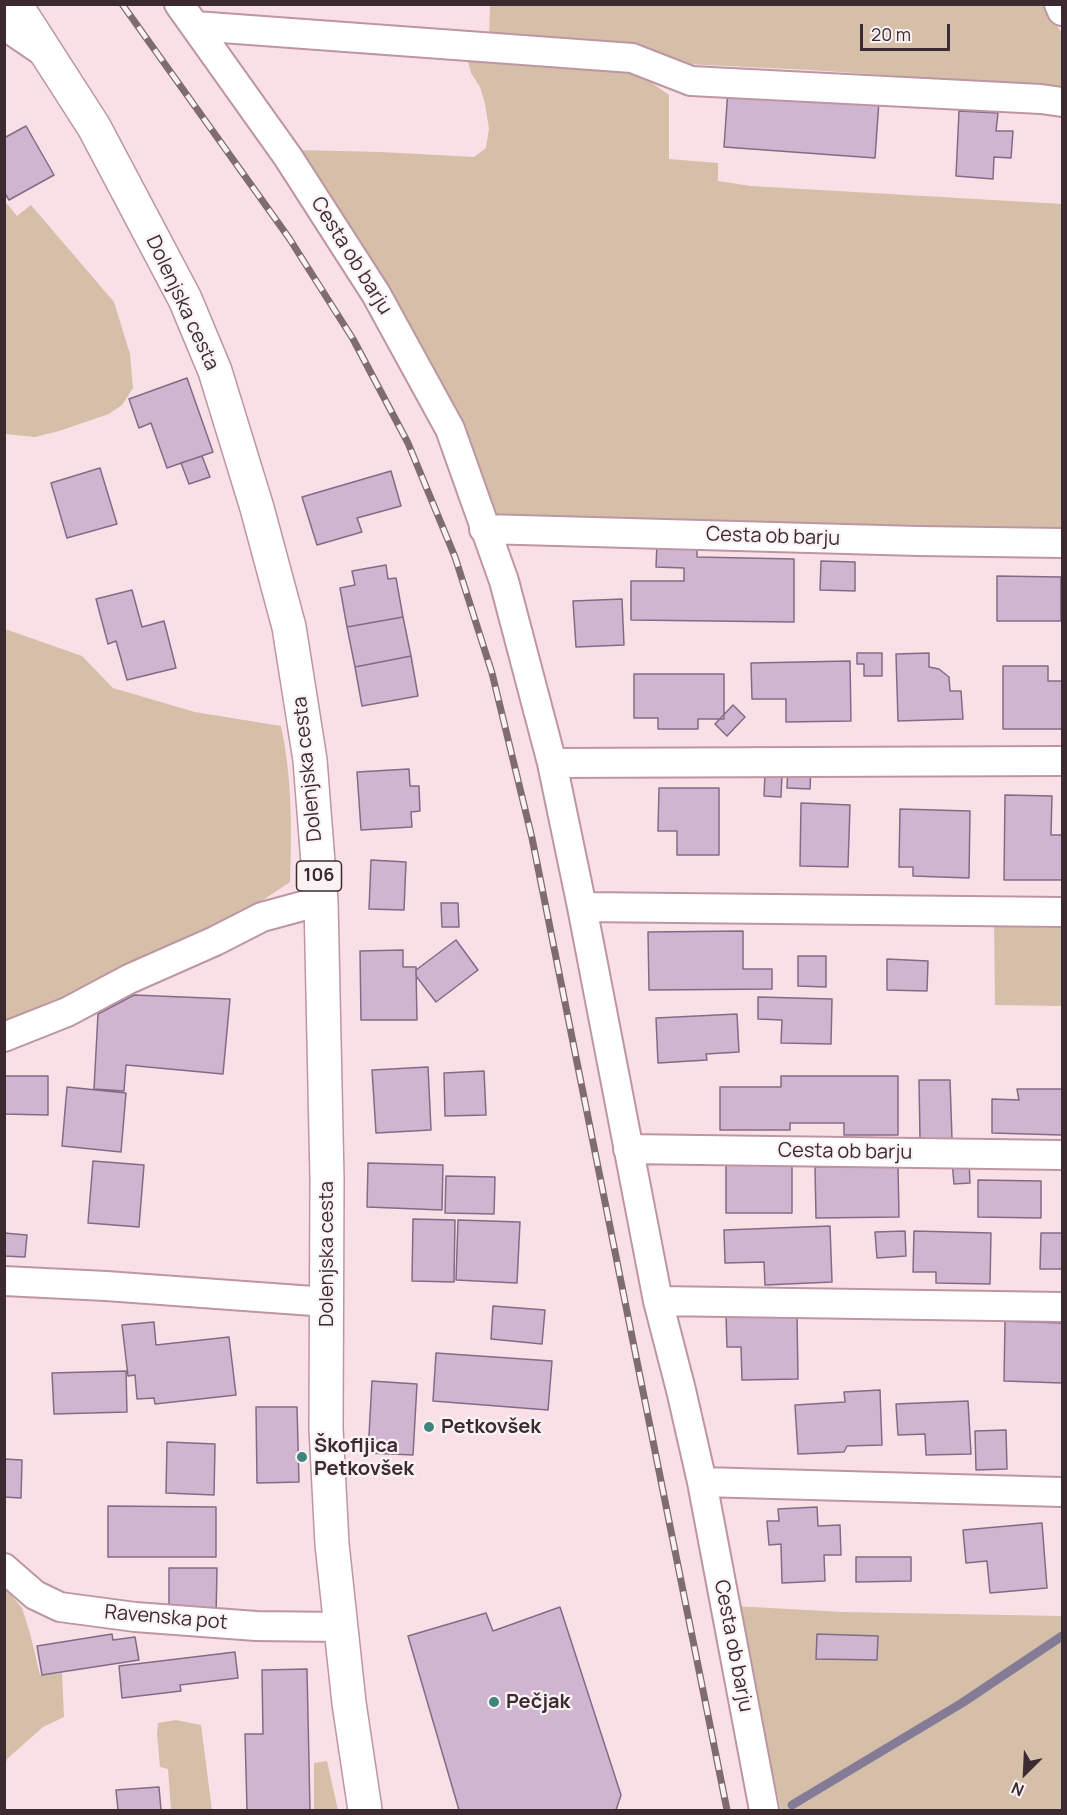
<!DOCTYPE html>
<meta charset="utf-8">
<style>
body{margin:0}
#map{position:relative;width:1067px;height:1815px;overflow:hidden;background:#f9e0e7;font-family:Manrope,sans-serif}
canvas{display:block}
.frame{position:absolute;inset:0;border:6px solid #3b2b30;pointer-events:none}
.north{position:absolute;left:995px;top:1743px;width:60px;height:60px;-webkit-text-stroke:4px #fbf2f4;paint-order:stroke;rotate:204deg;font-size:16px;font-weight:700;line-height:24px;text-align:center;color:#3b2b30}
.north::after{content:'';display:block;margin:auto;width:21px;height:27px;background:#3b2b30;clip-path:polygon(50% 0,100% 100%,50% 72%,0 100%)}
.scale{position:absolute;left:860px;top:24px;width:90px;height:27px;box-sizing:border-box;border:3px solid #3b2b30;border-top:0;padding-left:8px;font-size:18px;line-height:21px;white-space:nowrap;color:#3b2b30;-webkit-text-stroke:4px #fbf2f4;paint-order:stroke}
</style>
<div id="map">
<canvas width="1067" height="1815"></canvas>
<div class="frame"></div>
<div class="north">N</div>
<div class="scale">20 m</div>
</div>
<script>
const ctx = document.querySelector('canvas').getContext('2d');
ctx.lineJoin = 'round';
function fillPath(path, color) {
  ctx.fillStyle = color;
  ctx.fill(path, 'evenodd');
}
function stroke(path, color, width, dash) {
  ctx.strokeStyle = color;
  ctx.lineWidth = width;
  ctx.lineCap = dash ? 'butt' : 'round';
  ctx.setLineDash(dash || []);
  ctx.stroke(path);
}
function write(font, color, halo, rows, align = 'center') {
  ctx.font = font + ' Manrope,sans-serif';
  ctx.lineWidth = 4.5;
  ctx.setLineDash([]);
  ctx.textBaseline = 'middle';
  ctx.strokeStyle = halo;
  ctx.fillStyle = color;
  for (const [text, x, y, turn = 0] of rows) {
    ctx.save();
    ctx.translate(x, y);
    ctx.rotate((+turn || 0) * Math.PI / 180);
    ctx.textAlign = isNaN(turn) ? turn : align;
    if (halo) ctx.strokeText(text, 0, 0);
    ctx.fillText(text, 0, 0);
    ctx.restore();
  }
}
fillPath(new Path2D(`
 M490,5H1043L1062,33V87L810,70L664,63L489,37Z
 M467,57L632,69L669,95V159L718,163V181L751,186L1062,204V535L510,520L495,514L297,150L381,152L474,157L486,148L489,129L485,104L480,87L471,73Z
 M4,200L17,216L31,205L114,302L130,354L133,388L122,405L109,414L59,431L35,437L5,434Z
 M5,629L82,656L113,688L195,712L281,726C292,777 292,830 290,882L209,936L5,1031Z
 M994,918L1062,920V1006L995,1005Z
 M5,1588L22,1608L30,1633L40,1675L62,1673L64,1717L43,1727L7,1759L5,1768Z
 M733,1606L844,1612L1062,1616V1810H781Z
 M176,1720L201,1725L212,1810H171L168,1769L160,1767L157,1734L158,1723Z
 M327,1761L338,1810H314V1763Z`), '#d5bfa9');
stroke(new Path2D(`
 M792,1805L962,1703L1062,1636`), '#847c96', 9);
const building = new Path2D(`
 M728,89L879,101L875,158L724,147Z
 M959,111L998,113L996,131H1013L1011,158L994,157L993,179L956,176Z
 M26,126L54,175L9,200L4,192V138Z
 M187,378L213,452L167,468L151,423L139,428L129,399Z
 M202,456L210,477L189,484L181,463Z
 M100,468L117,524L67,538L51,483Z
 M391,471L401,506L357,518L362,532L317,545L302,497Z
 M657,543L697,544V557L794,559V622L631,620V581H684V568L656,567Z
 M821,561L855,562V591L820,590Z
 M386,565L388,579L396,578L403,617L347,627L340,588L355,585L352,571Z
 M997,576L1061,577V621H997Z
 M132,590L142,627L164,621L176,668L127,680L116,641L108,644L96,599Z
 M622,599L624,645L576,647L573,601Z
 M403,617L411,656L355,667L347,627Z
 M857,653H882V676H864V664H857Z
 M929,653V667L939,669L949,677L950,691H961L963,719L898,721L896,654Z
 M411,656L418,696L362,706L355,667Z
 M850,661L851,721L786,722V699H752L751,663Z
 M1003,666H1048V681H1062V729H1003Z
 M634,674H724V719H698V729H658V718H634Z
 M733,705L745,717L727,736L715,724Z
 M788,765L811,766L810,789L787,788Z
 M409,769L410,786H419L420,811L411,812L412,827L361,830L357,772Z
 M765,773L782,774L781,797L764,796Z
 M659,788H719V855H677V831H658Z
 M1005,795L1052,796L1051,835H1062V880H1004Z
 M801,803L850,805L848,867L800,866Z
 M900,809L970,811L969,878L913,876V867H899Z
 M371,860L406,862L404,910L369,909Z
 M441,903H458L459,927H442Z
 M743,931V969H772V989L649,990L648,932Z
 M456,940L478,970L436,1002L416,976V970Z
 M403,950V967H416L417,1020H361L360,951Z
 M798,956H826V987L798,986Z
 M887,959L928,961L927,991L887,990Z
 M134,995L230,999L223,1074L126,1065L124,1091L94,1089L98,1014Z
 M758,997L832,999L831,1044L781,1043L782,1020L758,1019Z
 M737,1014L739,1052L706,1054L707,1060L658,1063L656,1018Z
 M428,1067L431,1130L376,1133L372,1070Z
 M484,1071L486,1115L445,1116L444,1073Z
 M4,1076H48V1115L4,1114Z
 M781,1076H898V1135H844V1123H790V1130H720V1087H781Z
 M919,1080H950L952,1139H920Z
 M67,1087L126,1093L121,1152L62,1146Z
 M1017,1089H1062V1135L992,1133V1099L1019,1100Z
 M93,1161L144,1165L139,1227L88,1223Z
 M726,1161L792,1162V1213H726Z
 M952,1161H969L970,1183L954,1184Z
 M368,1163L443,1165L442,1210L367,1207Z
 M898,1166L899,1217L816,1218L815,1167Z
 M446,1176L495,1177L494,1214L445,1213Z
 M978,1180L1041,1181V1218L978,1217Z
 M413,1219L455,1220L454,1282L412,1281Z
 M458,1220L520,1222L517,1283L456,1280Z
 M830,1226L832,1282L765,1285L764,1262L725,1263L724,1230Z
 M905,1231L906,1256L877,1258L875,1232Z
 M914,1231L991,1233L990,1284L936,1283V1272H913Z
 M4,1233L27,1235L25,1257L4,1256Z
 M1041,1233H1062V1269H1040Z
 M493,1306L545,1310L542,1344L491,1339Z
 M797,1313L798,1379L742,1380L741,1347H727L726,1315Z
 M1005,1321L1062,1323V1383L1004,1381Z
 M154,1322L156,1345L229,1337L236,1395L155,1404L154,1398L137,1399L135,1375L128,1376L122,1325Z
 M436,1353L552,1361L548,1410L433,1401Z
 M126,1371L127,1412L54,1414L52,1373Z
 M372,1381L417,1384L413,1455L368,1453Z
 M880,1390L882,1445L847,1446L844,1452L798,1454L795,1405L845,1402L844,1392Z
 M968,1401L971,1454L926,1455L925,1434L898,1435L896,1404Z
 M256,1407H297L299,1482L257,1483Z
 M1006,1430L1007,1469L976,1470L975,1431Z
 M167,1442L215,1444L214,1495L166,1493Z
 M4,1459L22,1460L21,1498L4,1497Z
 M108,1506L216,1507V1557H108Z
 M817,1507L818,1526L840,1525L841,1555H824L825,1581L782,1583L781,1544L769,1545L767,1521H779L778,1509Z
 M1042,1523L1047,1588L990,1593L987,1561L966,1563L963,1530Z
 M856,1557H911V1581L856,1582Z
 M169,1568H217L216,1617H169Z
 M560,1607L621,1795L616,1810H459L408,1636L486,1613L493,1631Z
 M112,1634L113,1640L135,1637L139,1660L42,1675L37,1646Z
 M817,1634L878,1636L877,1660L816,1659Z
 M235,1652L238,1678L180,1685L181,1691L122,1698L119,1666Z
 M307,1669L310,1810H247L245,1734H263L262,1670Z
 M159,1787L161,1810H118L116,1790Z`);
fillPath(building, '#d0b5d1');
stroke(building, '#846b85', 1.5);
const minor = new Path2D(`
 M179,4L288,157L376,294L450,429L504,581L552,763L582,907L658,1301L681,1390L702,1482L764,1810
 M1059,4L1062,11
 M4,25L45,53
 M195,26L632,58L691,81L1041,99L1062,102
 M484,529L918,541L1062,543
 M552,763L1062,761
 M582,907L1062,912
 M4,1037L67,1012L129,979L215,941L262,917L321,901
 M628,1149L1062,1155
 M4,1281L106,1286L327,1302
 M658,1301L1062,1307
 M702,1482L1062,1492
 M4,1568L35,1595L60,1607L135,1617L256,1626L341,1627`);
const primary = new Path2D(`
 M15,4L94,127L185,299L215,371L257,508L289,627L310,760L321,901L327,1179L326,1428L332,1544L349,1703L365,1810`);
stroke(minor, '#bd96a2', 32);
stroke(primary, '#bd96a2', 36);
stroke(minor, '#fff', 28);
stroke(primary, '#fff', 33);
const rail = new Path2D(`
 M122,4L289,238L353,339L408,443L455,557L492,673L532,838L727,1810`);
stroke(rail, '#7f6c71', 7);
stroke(rail, '#fbf2f4', 4.5, [14]);
for (const [x, y, r, color] of [
 [429,1427,6,"#3e857f"],
 [302,1457,6,"#3e857f"],
 [494,1702,6,"#3e857f"]
]) {
  const dot = new Path2D();
  dot.arc(x, y, r, 0, 2 * Math.PI);
  ctx.fillStyle = color;
  ctx.fill(dot);
  stroke(dot, '#fbf2f4', 2);
}
for (const [x, y, w] of [
 [319,876,45]
]) {
  const box = new Path2D();
  box.roundRect(x - w / 2, y - 15, w, 30, 4.5);
  ctx.fillStyle = '#fbf2f4';
  ctx.fill(box);
  stroke(box, '#3b2b30', 1.5);
}
write('bold 18px', '#3b2b30', null, [
 ["106",319,876]
]);
write('20px', '#3b2b30', '#fbf2f4', [
 ["Cesta ob barju",351,256,58],
 ["Dolenjska cesta",182,303,65],
 ["Cesta ob barju",773,537,2],
 ["Dolenjska cesta",308,769,-96],
 ["Cesta ob barju",845,1152,1],
 ["Dolenjska cesta",327,1254,-90],
 ["Ravenska pot",166,1618,5],
 ["Cesta ob barju",733,1646,79]
]);
write('bold 20px', '#3b2b30', '#fbf2f4', [
 ["Petkovšek",441,1427],
 ["Škofljica",314,1446],
 ["Petkovšek",314,1469],
 ["Pečjak",506,1702]
], 'left');
</script>
